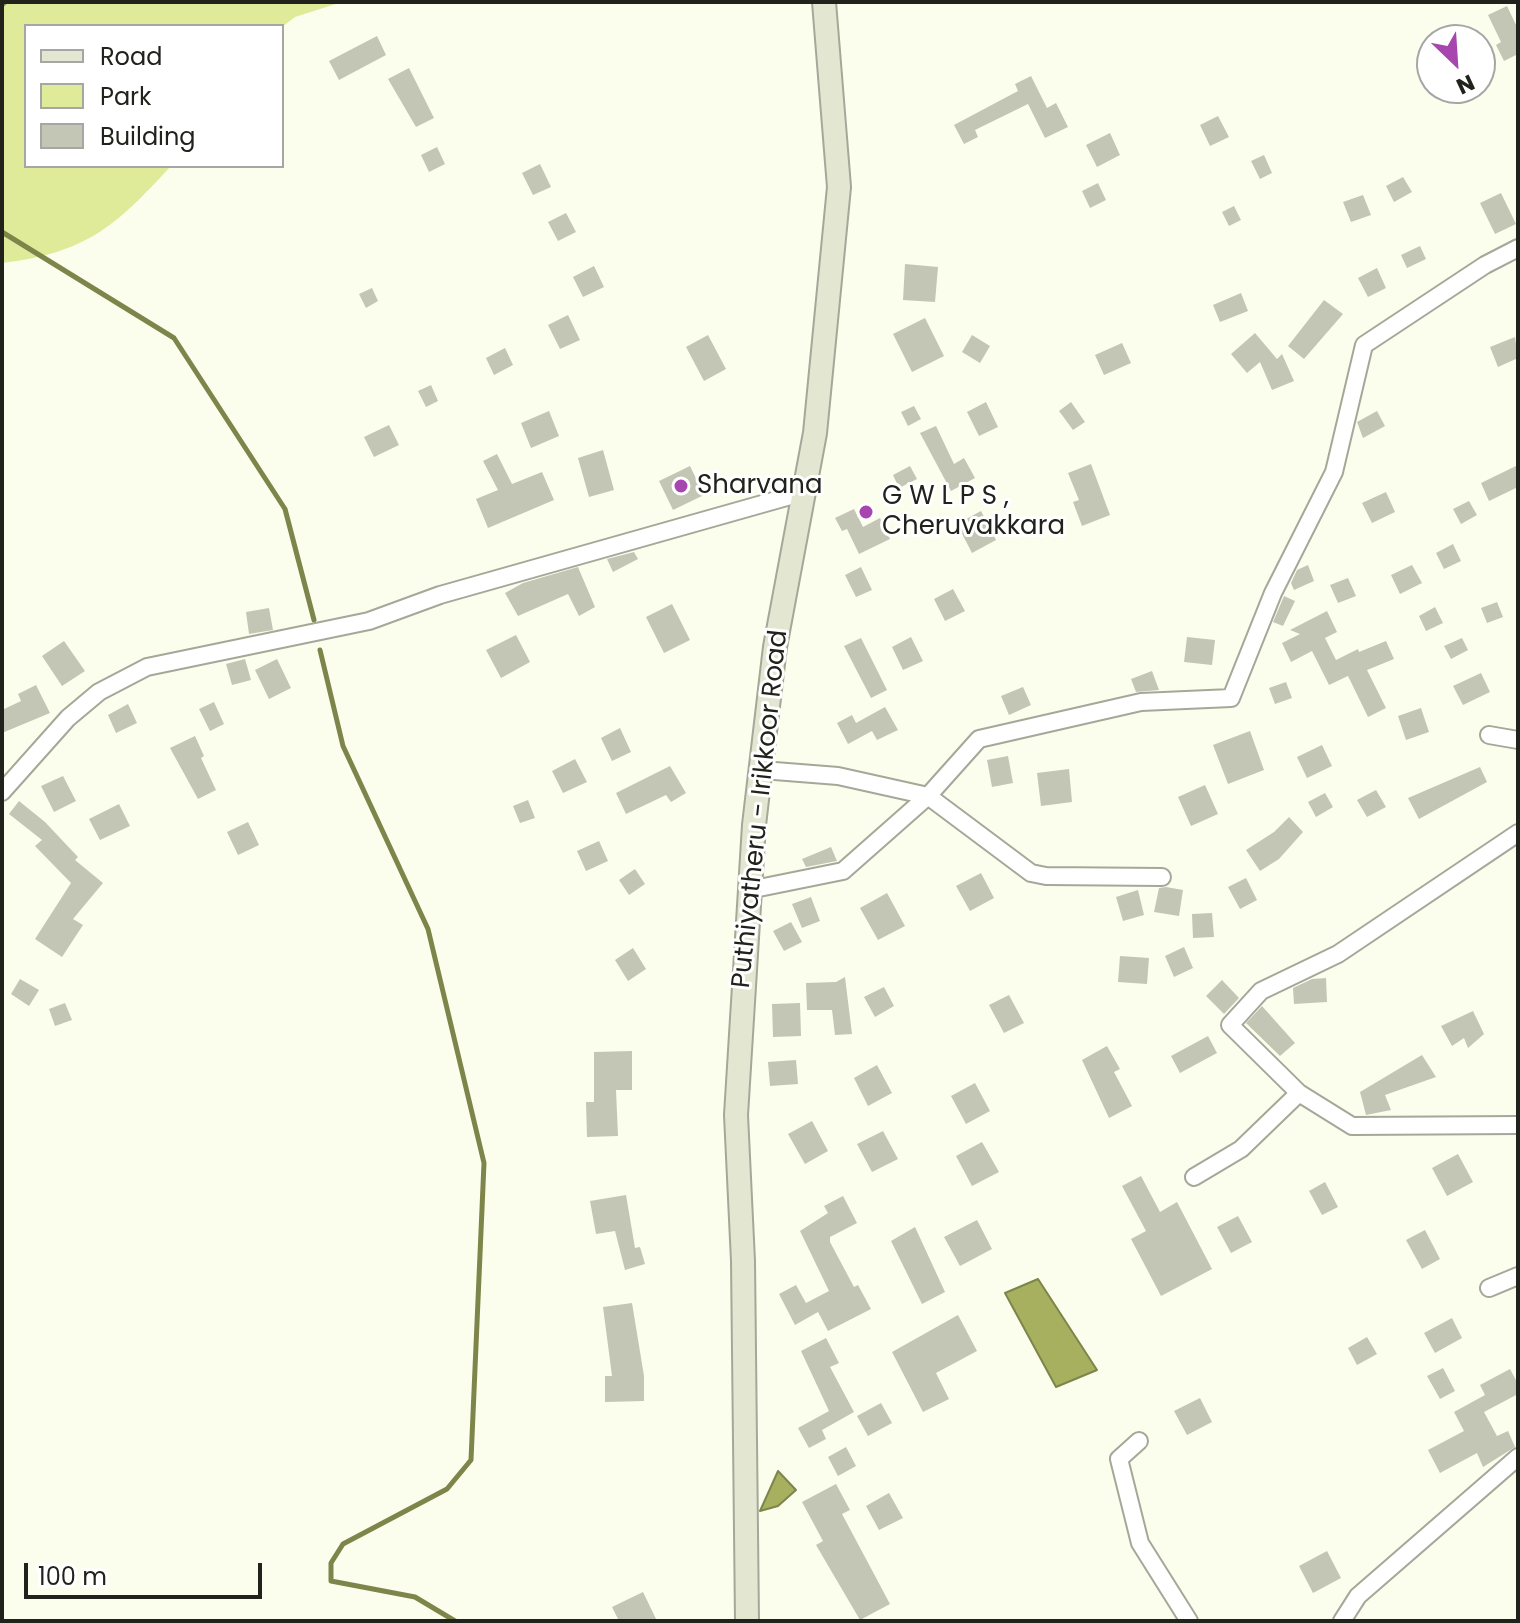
<!DOCTYPE html>
<style>
body{margin:0}
#map{position:relative;width:1520px;height:1623px;overflow:hidden;background:#fbfeed;font-family:Poppins,sans-serif}
canvas{display:block}
.frame{position:absolute;inset:0;border:4px solid #21221b;pointer-events:none}
.legend{position:absolute;left:24px;top:24px;width:260px;height:144px;box-sizing:border-box;background:#fff;border:2px solid #a6a7a4;margin:0;padding:10px 14px;list-style:none;font-size:24px;color:#21221b}
.legend li{display:flex;align-items:center;gap:16px;height:40px}
.legend b{width:40px;border:2px solid #a6a7a4}
.north{position:absolute;left:1416px;top:24px;width:80px;height:80px;box-sizing:border-box;background:#fff;border:2px solid #a6a7a4;border-radius:50%;rotate:155deg;font-size:22px;font-weight:700;line-height:32px;text-align:center;color:#21221b}
.north::after{content:'';display:block;margin:auto;width:28px;height:36px;background:#a746ae;clip-path:polygon(50% 0,100% 100%,50% 72%,0 100%)}
.scale{position:absolute;left:24px;top:1563px;width:238px;height:36px;box-sizing:border-box;border:4px solid #21221b;border-top:0;padding-left:10px;font-size:24px;line-height:28px;white-space:nowrap;color:#21221b;-webkit-text-stroke:6px #fff;paint-order:stroke}
</style>
<div id="map">
<canvas width="1520" height="1623"></canvas>
<div class="frame"></div>
<ul class="legend">
<li><b style="height:10px;background:#e3e6d0"></b>Road</li>
<li><b style="height:22px;background:#dfeb99"></b>Park</li>
<li><b style="height:22px;background:#c3c5b5"></b>Building</li>
</ul>
<div class="north">N</div>
<div class="scale">100 m</div>
</div>
<script>
const ctx = document.querySelector('canvas').getContext('2d');
ctx.lineJoin = 'round';
function fillPath(path, color) {
  ctx.fillStyle = color;
  ctx.fill(path, 'evenodd');
}
function stroke(path, color, width, dash) {
  ctx.strokeStyle = color;
  ctx.lineWidth = width;
  ctx.lineCap = dash ? 'butt' : 'round';
  ctx.setLineDash(dash || []);
  ctx.stroke(path);
}
function write(font, color, halo, rows, align = 'center') {
  ctx.font = font + ' Poppins,sans-serif';
  ctx.lineWidth = 6;
  ctx.setLineDash([]);
  ctx.textBaseline = 'middle';
  ctx.strokeStyle = halo;
  ctx.fillStyle = color;
  for (const [text, x, y, turn = 0] of rows) {
    ctx.save();
    ctx.translate(x, y);
    ctx.rotate((+turn || 0) * Math.PI / 180);
    ctx.textAlign = isNaN(turn) ? turn : align;
    if (halo) ctx.strokeText(text, 0, 0);
    ctx.fillText(text, 0, 0);
    ctx.restore();
  }
}
fillPath(new Path2D(`
 M2,2H342L295,17L282,27L26,26V166H171C115,227 86,253 2,263Z`), '#dfeb99');
const water = new Path2D(`
 M1038,1279L1097,1370L1056,1387L1005,1293Z
 M778,1471L796,1490L778,1506L760,1511Z`);
fillPath(water, '#a6b05f');
stroke(water, '#7e854b', 2);
stroke(new Path2D(`
 M2,5L5,2
 M2,232L174,338L285,509L314,620
 M320,650L343,746L428,929L484,1163L471,1460L447,1489L343,1544L331,1563V1581L415,1597L455,1621`), '#7e854b', 5);
fillPath(new Path2D(`
 M1507,6L1518,29V54L1504,61L1496,45L1501,42L1488,15Z
 M377,36L386,55L339,80L329,61Z
 M409,68L434,118L416,127L388,79Z
 M1031,76L1047,108L1056,103L1068,127L1045,138L1028,104L975,130L978,137L964,144L954,125L1018,91L1015,84Z
 M1218,116L1229,137L1210,146L1200,125Z
 M1110,133L1120,155L1097,167L1086,145Z
 M437,147L445,164L429,172L421,155Z
 M1264,155L1272,173L1260,179L1251,161Z
 M540,164L551,187L533,195L522,173Z
 M1403,177L1412,192L1394,202L1386,186Z
 M1098,183L1106,200L1090,208L1082,191Z
 M1501,193L1516,224L1495,234L1480,203Z
 M1363,195L1371,215L1351,222L1343,202Z
 M1234,206L1241,220L1229,226L1222,212Z
 M566,213L576,232L558,241L548,222Z
 M1420,246L1426,259L1407,268L1401,255Z
 M905,264L938,267L935,302L903,300Z
 M594,266L604,287L583,297L573,277Z
 M1377,268L1386,288L1368,297L1358,278Z
 M372,288L378,301L366,308L359,294Z
 M1241,293L1248,311L1220,322L1213,305Z
 M1324,300L1343,314L1304,359L1288,346Z
 M568,315L580,340L560,349L548,325Z
 M925,318L944,356L912,372L893,334Z
 M1255,333L1277,359L1282,354L1294,381L1272,390L1260,362L1247,373L1231,354Z
 M708,335L726,369L704,381L686,347Z
 M972,335L990,346L980,363L962,352Z
 M1515,337L1518,358L1498,367L1490,347Z
 M1122,343L1131,363L1104,375L1095,355Z
 M505,348L513,365L494,375L486,358Z
 M431,385L438,401L426,407L418,391Z
 M986,402L998,427L979,436L967,412Z
 M1071,402L1085,422L1073,430L1059,411Z
 M914,406L921,419L908,426L901,412Z
 M549,411L559,436L531,448L521,423Z
 M1377,411L1385,426L1363,438L1357,422Z
 M389,425L399,445L374,457L364,437Z
 M936,426L954,464L964,458L975,478L951,491L920,433Z
 M603,450L614,490L589,497L578,458Z
 M497,454L512,484L542,472L554,500L488,528L476,499L498,490L483,461Z
 M1091,464L1110,515L1082,526L1073,502L1079,500L1068,473Z
 M1518,465V487L1489,501L1481,483Z
 M690,466L704,495L673,510L659,481Z
 M910,466L917,479L899,488L893,475Z
 M1386,492L1395,512L1372,523L1362,503Z
 M1469,501L1477,515L1461,524L1453,509Z
 M854,509L863,527L880,518L890,539L859,554L847,529L842,531L835,518Z
 M981,511L996,540L972,553L957,524Z
 M1453,544L1461,561L1444,569L1436,553Z
 M634,552L638,559L613,572L607,559Z
 M1308,565L1314,581L1294,590L1291,583L1297,570Z
 M1412,565L1422,583L1400,594L1391,575Z
 M578,567L595,607L579,616L568,594L518,616L505,593L523,583Z
 M861,567L872,590L856,597L845,575Z
 M1348,578L1356,596L1338,603L1330,585Z
 M953,589L965,611L945,621L934,599Z
 M1284,596L1295,601L1283,626L1273,622Z
 M1497,602L1503,617L1487,623L1481,608Z
 M672,604L690,640L664,653L646,617Z
 M1435,607L1443,623L1426,631L1419,616Z
 M269,608L273,630L249,634L246,612Z
 M1327,611L1337,632L1325,638L1336,660L1358,649L1359,652L1386,641L1394,659L1367,670L1386,708L1368,717L1348,676L1329,685L1312,651L1291,662L1282,643L1300,634L1290,630Z
 M516,635L530,662L501,678L486,650Z
 M911,637L923,661L903,670L892,647Z
 M1187,637L1215,640L1212,665L1184,662Z
 M861,638L887,690L871,698L844,646Z
 M1462,638L1468,650L1451,659L1444,646Z
 M64,641L85,671L62,686L42,656Z
 M245,659L251,680L232,685L226,664Z
 M277,659L291,688L269,699L255,670Z
 M1152,671L1159,690L1136,692L1131,679Z
 M1481,673L1490,692L1463,705L1453,686Z
 M1286,682L1292,698L1275,704L1269,688Z
 M36,685L50,713L2,733V710L21,701L18,694Z
 M1023,687L1031,705L1009,715L1001,696Z
 M214,702L224,724L210,731L199,709Z
 M128,704L137,723L116,733L108,715Z
 M885,707L898,730L877,740L872,731L848,744L837,723L852,715L856,723Z
 M1421,708L1429,732L1406,740L1398,716Z
 M620,728L631,752L612,761L601,738Z
 M1250,731L1264,770L1228,784L1213,745Z
 M195,736L204,756L201,758L216,790L198,799L170,748Z
 M1322,745L1332,766L1307,778L1297,757Z
 M1008,756L1013,783L992,787L987,760Z
 M575,759L587,782L563,793L552,771Z
 M670,766L686,793L671,802L666,795L626,814L616,793Z
 M1480,767L1487,782L1419,819L1408,798Z
 M1069,769L1072,802L1041,806L1037,773Z
 M63,776L76,801L54,812L41,786Z
 M1205,785L1218,814L1191,826L1178,797Z
 M1376,790L1386,807L1367,817L1357,800Z
 M1325,793L1333,807L1316,817L1308,802Z
 M528,800L535,818L520,823L513,806Z
 M19,801L45,822L78,857L75,860L103,883L73,919L83,925L62,957L35,939L71,883L35,846L42,840L9,814Z
 M119,804L130,826L100,840L89,819Z
 M1289,817L1303,832L1279,859L1260,871L1246,850L1274,832Z
 M248,822L259,845L238,855L227,832Z
 M599,841L608,861L586,871L577,851Z
 M831,847L837,861L806,867L802,859Z
 M635,869L645,884L629,895L619,880Z
 M981,873L994,898L970,911L956,886Z
 M1246,878L1257,900L1240,909L1228,887Z
 M1166,887L1183,890L1179,916L1154,912L1159,888Z
 M1138,890L1144,915L1123,921L1116,897Z
 M887,893L905,926L878,940L860,908Z
 M811,897L820,921L802,928L792,904Z
 M1212,913L1214,937L1193,938L1192,914Z
 M791,922L802,942L784,951L773,931Z
 M1184,947L1193,968L1174,977L1165,956Z
 M633,948L646,969L628,981L615,960Z
 M1120,956L1149,958L1147,984L1118,982Z
 M845,977L852,1034L835,1035L832,1010H807L806,983L836,982Z
 M1326,978L1327,1002L1294,1004L1293,988L1312,979Z
 M20,979L39,990L29,1006L11,994Z
 M1222,980L1239,998L1224,1014L1206,996Z
 M884,987L894,1006L875,1017L864,997Z
 M1009,995L1024,1023L1004,1033L989,1005Z
 M65,1003L72,1020L55,1026L49,1009Z
 M800,1003L801,1036L773,1037L772,1004Z
 M1262,1006L1295,1043L1280,1056L1246,1023Z
 M1473,1011L1484,1034L1468,1048L1464,1038L1452,1046L1441,1026Z
 M1208,1036L1217,1053L1180,1073L1171,1056Z
 M1107,1046L1120,1069L1114,1072L1132,1106L1109,1118L1082,1060Z
 M632,1051V1090H616L618,1136L587,1137L586,1102H594V1052Z
 M1422,1055L1436,1077L1385,1095L1391,1110L1366,1115L1360,1092Z
 M796,1060L798,1084L770,1086L768,1062Z
 M877,1065L892,1093L868,1106L854,1078Z
 M975,1083L990,1111L966,1124L951,1096Z
 M812,1121L828,1151L805,1164L788,1134Z
 M883,1131L898,1159L872,1172L857,1144Z
 M982,1142L999,1172L972,1186L956,1156Z
 M1458,1154L1473,1182L1447,1196L1432,1168Z
 M1141,1176L1160,1212L1177,1202L1212,1269L1161,1296L1131,1239L1146,1231L1122,1186Z
 M1325,1182L1338,1207L1322,1215L1309,1191Z
 M626,1195L635,1248L640,1247L645,1264L625,1270L615,1231L596,1234L590,1201Z
 M843,1196L857,1223L830,1237V1242L854,1287L858,1285L871,1309L828,1331L818,1312L795,1325L779,1294L796,1285L806,1303L829,1291L800,1231L828,1213L824,1206Z
 M1238,1216L1252,1242L1231,1253L1217,1227Z
 M977,1220L992,1249L960,1266L944,1237Z
 M915,1227L945,1292L922,1304L891,1241Z
 M1425,1230L1440,1259L1422,1269L1406,1240Z
 M632,1303L644,1376V1401L605,1402V1376H612L603,1307Z
 M958,1315L977,1351L936,1373L949,1399L923,1412L892,1352Z
 M1452,1318L1462,1338L1435,1353L1424,1333Z
 M1367,1337L1377,1354L1357,1365L1348,1348Z
 M826,1338L839,1363L830,1367L854,1412L822,1430L826,1439L809,1448L798,1428L829,1411L801,1351Z
 M1443,1368L1455,1391L1440,1399L1427,1376Z
 M1510,1369L1518,1384V1394L1484,1412L1497,1436L1508,1431L1515,1447L1483,1467L1477,1453L1440,1473L1428,1450L1464,1431L1454,1412L1485,1395L1480,1385Z
 M1200,1398L1212,1422L1187,1435L1174,1411Z
 M881,1403L892,1423L868,1436L857,1416Z
 M846,1447L856,1466L838,1476L828,1457Z
 M836,1484L850,1510L842,1514L890,1604L860,1620L816,1545L823,1541L802,1502Z
 M889,1493L903,1518L879,1530L866,1506Z
 M1327,1551L1341,1578L1313,1593L1299,1566Z
 M643,1592L657,1621H619L612,1607Z`), '#c3c5b5');
const minor = new Path2D(`
 M1489,735L1518,740
 M762,770L838,776L928,796L1031,873L1046,876L1162,877
 M2,792L68,718L99,692L147,667L369,621L440,595L801,493
 M1518,833L1338,954L1261,991L1230,1025L1299,1093L1352,1126L1518,1125
 M749,890L843,871L928,796L979,739L1141,702L1231,698L1273,593L1334,472L1364,345L1485,265L1518,248
 M1194,1177L1241,1149L1299,1093
 M1489,1288L1518,1276
 M1139,1441L1119,1459L1140,1543L1189,1621
 M1342,1621L1358,1596L1518,1457`);
const secondary = new Path2D(`
 M747,1621L743,1261L736,1115L754,825L775,647L815,433L839,187L824,2`);
stroke(minor, '#a5a898', 20);
stroke(secondary, '#a5a898', 26);
stroke(minor, '#fff', 16);
stroke(secondary, '#e3e6d0', 22);
for (const [x, y, r, color] of [
 [681,486,8,"#a746ae"],
 [866,512,8,"#a746ae"]
]) {
  const dot = new Path2D();
  dot.arc(x, y, r, 0, 2 * Math.PI);
  ctx.fillStyle = color;
  ctx.fill(dot);
  stroke(dot, '#fff', 3);
}
write('26px', '#21221b', '#fff', [
 ["Sharvana",697,486],
 ["G W L P S ,",882,497],
 ["Cheruvakkara",882,527]
], 'left');
write('26px', '#21221b', '#fff', [
 ["Puthiyatheru - Irikkoor Road",761,809,-84]
]);
</script>
